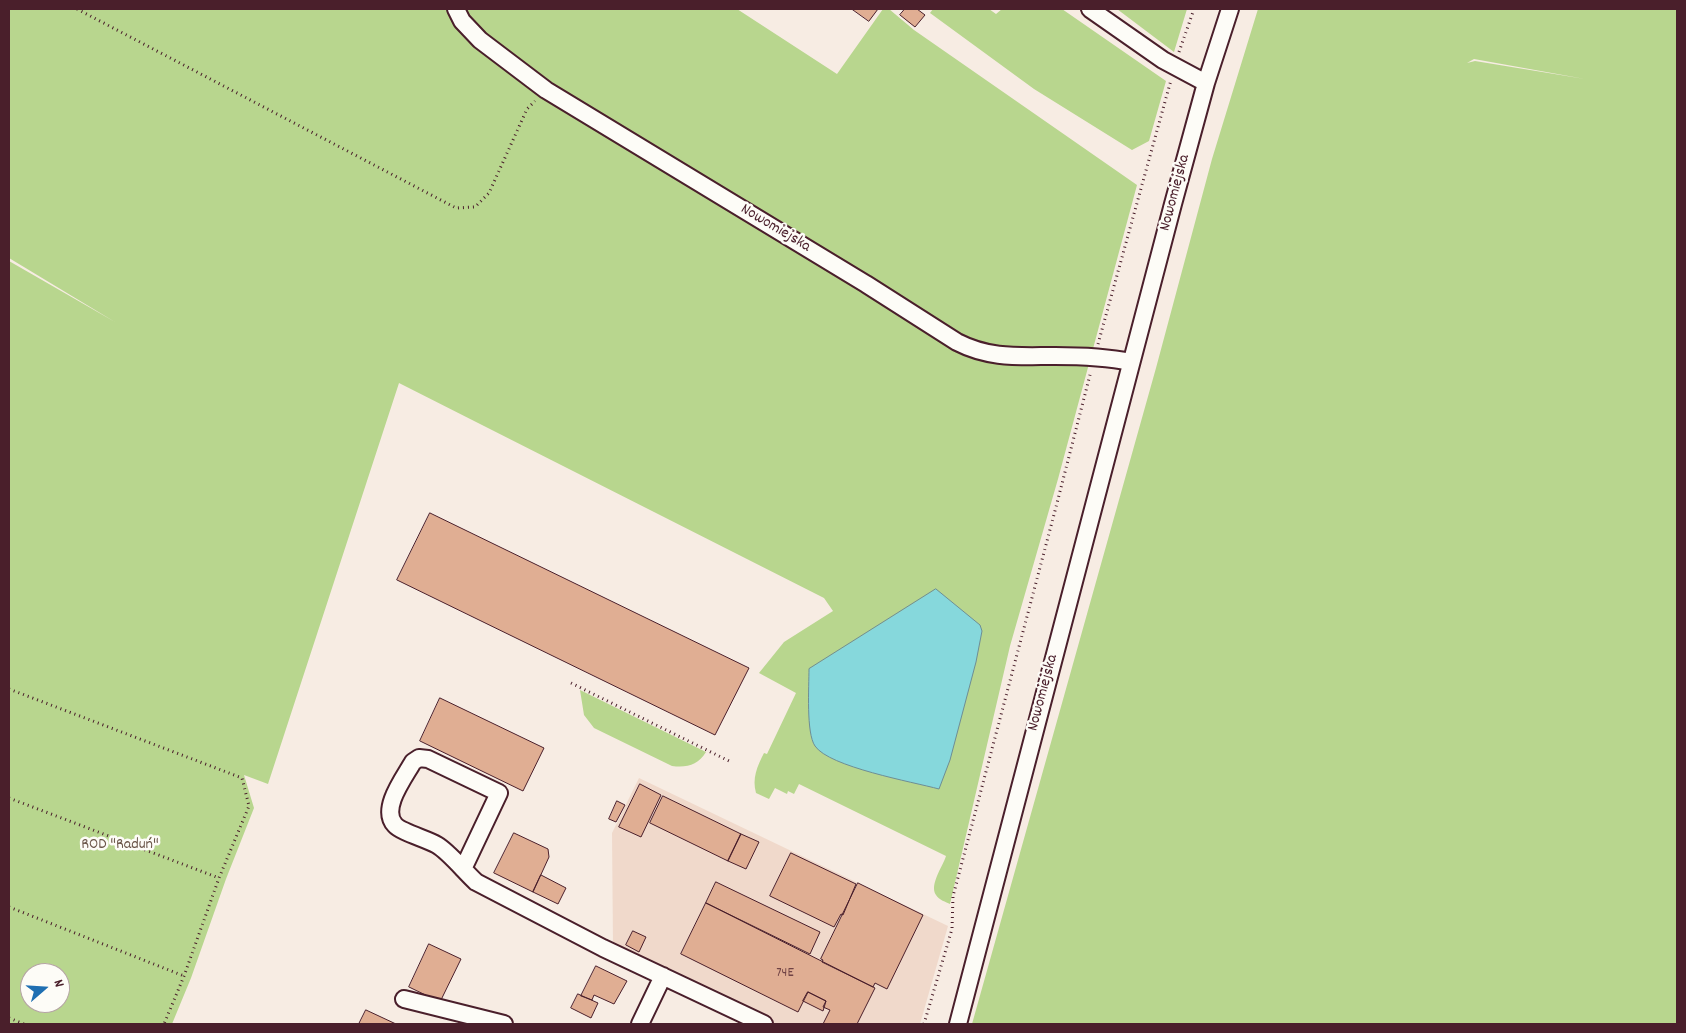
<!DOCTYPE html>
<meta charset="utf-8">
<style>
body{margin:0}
#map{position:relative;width:1686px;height:1033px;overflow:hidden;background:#f7ece3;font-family:Dekko,sans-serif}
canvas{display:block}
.frame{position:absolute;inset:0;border:10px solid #4a1f2b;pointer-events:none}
.north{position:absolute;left:20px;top:963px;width:50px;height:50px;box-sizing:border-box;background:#fdfcf7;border:1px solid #b5a4a5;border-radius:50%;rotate:71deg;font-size:14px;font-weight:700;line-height:20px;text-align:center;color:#4a1f2b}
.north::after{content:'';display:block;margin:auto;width:18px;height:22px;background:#1f6fb2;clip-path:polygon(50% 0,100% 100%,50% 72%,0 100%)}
</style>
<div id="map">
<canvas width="1686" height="1033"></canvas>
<div class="frame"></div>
<div class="north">N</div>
</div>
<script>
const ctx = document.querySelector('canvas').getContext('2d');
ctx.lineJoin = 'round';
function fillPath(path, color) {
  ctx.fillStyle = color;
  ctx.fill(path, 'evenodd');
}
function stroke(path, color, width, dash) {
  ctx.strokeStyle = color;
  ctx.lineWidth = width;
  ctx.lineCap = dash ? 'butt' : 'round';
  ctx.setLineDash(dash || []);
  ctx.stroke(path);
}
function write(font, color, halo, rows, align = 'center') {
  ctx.font = font + ' Dekko,sans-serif';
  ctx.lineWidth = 5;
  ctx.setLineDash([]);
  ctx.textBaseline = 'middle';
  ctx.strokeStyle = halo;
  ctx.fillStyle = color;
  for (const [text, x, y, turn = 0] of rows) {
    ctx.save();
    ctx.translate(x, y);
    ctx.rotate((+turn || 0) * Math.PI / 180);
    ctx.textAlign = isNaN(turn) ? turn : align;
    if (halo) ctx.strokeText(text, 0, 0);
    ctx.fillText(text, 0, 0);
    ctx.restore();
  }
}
fillPath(new Path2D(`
 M639,778L948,926L920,1024H776L613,945L612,833Z`), '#f0d9cb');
fillPath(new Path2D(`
 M9,9H737L837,74L883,9H889L914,30L1137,185L1058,479L1010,646L950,904C946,902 939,900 936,895C929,885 943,866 946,856L799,784L794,794L788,791L787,794L775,788L769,799L756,793C752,778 757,767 764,753L767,754L796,693L759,673L784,642L833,611L824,598L399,383L268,784L244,775L254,808L226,879L191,978L172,1024H9V261L115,322L9,258ZM30,973H60V1003H30Z
 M933,9H989L996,14L1002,9H1062L1166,81L1149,141L1132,150L1034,89L930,13Z
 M1117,9H1187L1174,52Z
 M1258,9H1677V1024H972L1156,368L1212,159ZM1474,59L1585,79L1475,61L1467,63Z
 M580,690L706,752C698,765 687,768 672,766L594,728L584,715Z`), '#b8d68e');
const water = new Path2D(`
 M936,589L980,625L982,631L976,662L950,760L939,789C913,782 829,767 815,746C806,733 809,687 809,669Z`);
fillPath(water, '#86d8dc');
stroke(water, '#6e8e95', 1);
const building = new Path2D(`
 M852,9H878L869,21Z
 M905,9H917L925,15L915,27L900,15Z
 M430,513L749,668L715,735L397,580Z
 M440,698L544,748L523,791L420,741Z
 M640,784L661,795L641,837L619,827Z
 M663,796L741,834L728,861L650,823Z
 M617,801L625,805L616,822L609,819Z
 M514,833L548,849L549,857L533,892L494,873Z
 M741,834L759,842L746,869L728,861Z
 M791,853L856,884L843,915L841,914L834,927L770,896Z
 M541,875L566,888L558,904L533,892Z
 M716,882L820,932L810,954L706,903Z
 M858,883L923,915L887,989L875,983L873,987L822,962L823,960L821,959Z
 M706,903L875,988L857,1024H823L830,1010L823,1007L826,1001L808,992L798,1012L681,954Z
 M633,931L646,937L639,952L626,945Z
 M429,944L461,959L440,1002L409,987Z
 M596,966L627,981L614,1004L594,995L592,1000L581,996Z
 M808,992L826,1001L823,1011L803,1001Z
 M578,994L598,1003L591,1018L571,1008Z
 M366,1010L396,1024H359Z`);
fillPath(building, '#e0ae93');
stroke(building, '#4a1f2b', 1);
const minor = new Path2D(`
 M456,9L462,21L480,40L546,90L866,284L957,342C990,359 1019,356 1055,356C1081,356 1106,357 1131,362
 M1090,9L1163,60L1206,83
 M463,869L499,793L428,759L419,758L413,762C404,778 380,809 395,825C401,832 427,839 437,845C449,852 465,872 476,882L603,948L764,1024
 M404,999L504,1024
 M640,1024L663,976
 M958,1024L1173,204L1206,83L1230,9`);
stroke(minor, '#4a1f2b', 20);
stroke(new Path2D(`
 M77,9L456,208L475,207L489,193L527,109L535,101
 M1179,52L1194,9
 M1098,344L1171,80
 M571,683L729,761
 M9,689L242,778L249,806L219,878L184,976L164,1024
 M9,798L219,878
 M9,907L184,976
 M9,1018L24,1024
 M924,1024L952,929L953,896L956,885L1056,507L1091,371`), '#4a1f2b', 3, [1, 4]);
stroke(minor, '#fdfcf7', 16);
write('14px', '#704345', null, [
 ["74E",785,974]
]);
write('16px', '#4a1f2b', '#fdfcf7', [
 ["Nowomiejska",1176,193,-75],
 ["Nowomiejska",775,229,31],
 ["Nowomiejska",1044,693,-75]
]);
write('16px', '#6b5649', '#fdfcf7', [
 ["ROD \"Raduń\"",120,846]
]);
</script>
